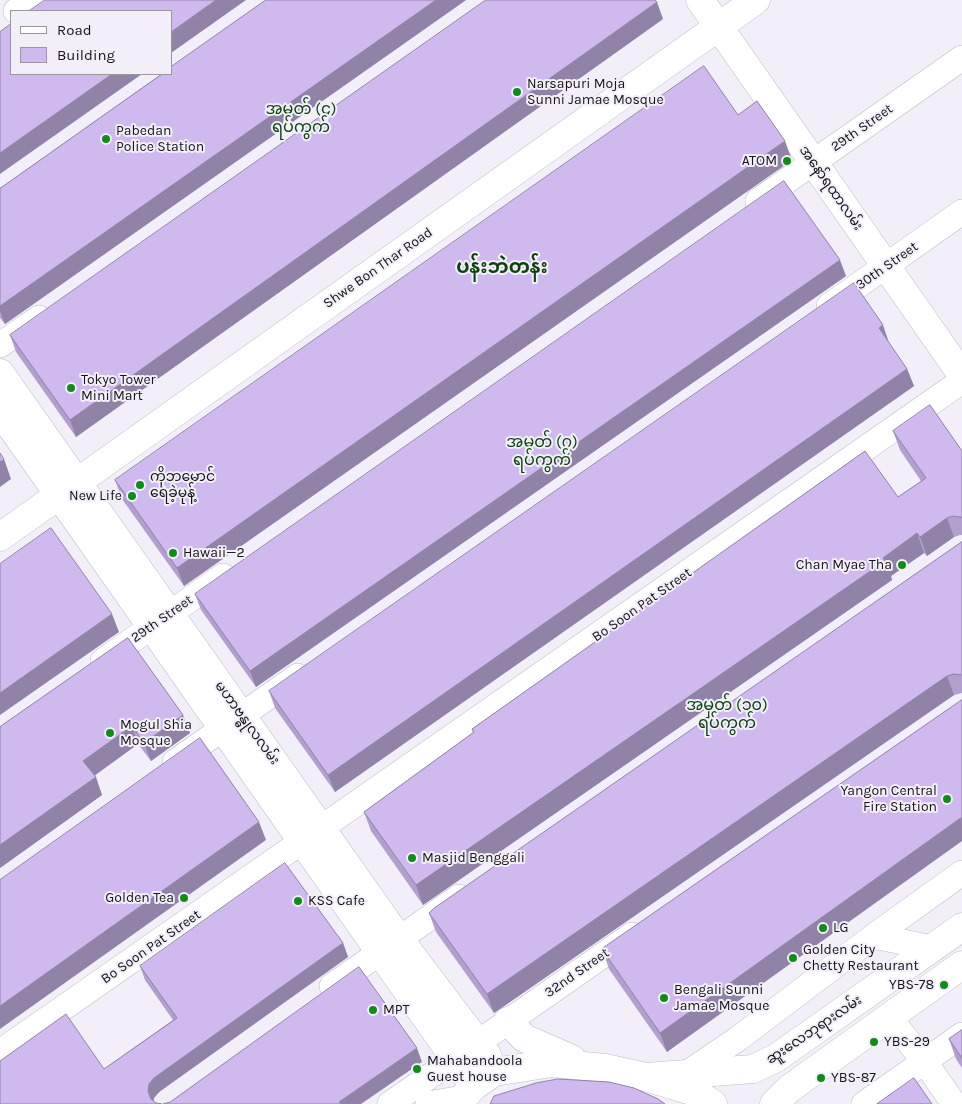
<!DOCTYPE html>
<meta charset="utf-8">
<style>
body{margin:0}
#map{position:relative;width:962px;height:1104px;overflow:hidden;background:#f3eff9;font-family:Karla,sans-serif}
canvas{display:block}
.legend{position:absolute;left:10px;top:10px;width:162px;height:65px;box-sizing:border-box;background:#f3eff9;border:1px solid #9a979f;margin:0;padding:6px 9px;list-style:none;font-size:15px;color:#151418}
.legend li{display:flex;align-items:center;gap:10px;height:25px}
.legend b{width:25px;border:1px solid #9a979f}
</style>
<div id="map">
<canvas width="962" height="1104"></canvas>
<ul class="legend">
<li><b style="height:6px;background:#fff"></b>Road</li>
<li><b style="height:14px;background:#cfb9ef"></b>Building</li>
</ul>
</div>
<script>
const ctx = document.querySelector('canvas').getContext('2d');
ctx.lineJoin = 'round';
function stroke(path, color, width, dash) {
  ctx.strokeStyle = color;
  ctx.lineWidth = width;
  ctx.lineCap = dash ? 'butt' : 'round';
  ctx.setLineDash(dash || []);
  ctx.stroke(path);
}
function fillPath(path, color) {
  ctx.fillStyle = color;
  ctx.fill(path, 'evenodd');
}
function write(font, color, halo, rows, align = 'center') {
  ctx.font = font + ' Karla,"Noto Sans Myanmar",sans-serif';
  ctx.lineWidth = 4;
  ctx.setLineDash([]);
  ctx.textBaseline = 'middle';
  ctx.strokeStyle = halo;
  ctx.fillStyle = color;
  for (const [text, x, y, turn = 0] of rows) {
    ctx.save();
    ctx.translate(x, y);
    ctx.rotate((+turn || 0) * Math.PI / 180);
    ctx.textAlign = isNaN(turn) ? turn : align;
    if (halo) ctx.strokeText(text, 0, 0);
    ctx.fillText(text, 0, 0);
    ctx.restore();
  }
}
const minor = new Path2D(`
 M16,11L32,0
 M758,201L962,58
 M829,306L962,212
 M0,345L39,318
 M103,661L223,576
 M175,762L298,676
 M874,936L932,948
 M332,986L459,897
 M889,1017L924,1061L954,1104
 M0,1052L962,381
 M686,1074L739,1038L874,936L962,873
 M390,1104L632,935
 M428,1104L463,1098
 M864,1104L962,1035`);
const major = new Path2D(`
 M700,0L962,375
 M0,373L399,939L487,1055L494,1072
 M0,411L474,1086
 M0,537L756,0
 M508,1021L524,1038L572,1059
 M646,1077L753,1069L776,1058L962,927
 M460,1104L463,1098L474,1086L494,1072L552,1063L605,1068L646,1077L695,1092L713,1104
 M774,1104L789,1089L962,965`);
stroke(minor, '#bebac4', 26);
stroke(major, '#bebac4', 29);
stroke(minor, '#fff', 25);
stroke(major, '#fff', 28);
fillPath(new Path2D(`
 M266,0H466L5,324L0,318V188L2,187Z
 M663,19L76,437L16,352L10,335Z
 M738,115L792,160L184,586L122,499L115,480Z
 M846,276L256,687L201,610L195,594Z
 M889,343L907,369L914,386L335,792L275,708L269,691Z
 M893,431L962,451V535H960L954,537L927,556L924,553L891,576L892,580L423,905L371,831L364,812L473,733L472,729L898,497L921,481L900,450Z
 M962,542V693L954,695L494,1013L436,932L429,913Z
 M128,638L190,733L151,761L138,744L94,775L102,795L0,868V727Z
 M962,700L667,1052L609,969L602,949Z
 M343,943L348,957L159,1092L154,1098L153,1101L156,1103L0,1104L104,1069L173,1020L145,980L140,966Z
 M962,1030V1068L956,1059L949,1039Z`), '#b29fce');
fillPath(new Path2D(`
 M216,0H246L171,53V32Z
 M436,0H466L5,324L0,311V306Z
 M657,2L663,19L76,437L70,420Z
 M112,74H142L0,174V153Z
 M785,141L792,160L184,586L177,568Z
 M840,260L846,276L256,687L250,671Z
 M883,325L889,343L879,328Z
 M907,369L914,386L335,792L328,775Z
 M4,459L11,479L0,487V462Z
 M947,518L954,537L927,556L920,537Z
 M917,533L924,553L891,576L892,580L423,905L416,885Z
 M112,614L119,632L0,715V693Z
 M947,676L954,695L494,1013L487,994Z
 M183,715L190,733L151,761L144,743Z
 M132,726L138,744L90,779L83,761Z
 M96,777L102,795L0,868V845Z
 M962,817V841L667,1052L660,1033Z
 M259,822L266,840L0,1029V1006Z
 M343,943L348,957L159,1092L154,1098L153,1104L148,1091L149,1084L154,1078Z
 M417,1048L422,1062L361,1104H340L339,1102Z`), '#9182a7');
const building = new Path2D(`
 M45,0H216L171,32V11H29Z
 M266,0H436L0,306V188L2,187L162,74H171V67Z
 M486,0H655L657,2L70,420L10,335Z
 M11,24V74H112L0,153V32Z
 M704,66L738,115L757,101L785,141L177,568L115,480Z
 M784,181L840,260L250,671L195,594Z
 M854,283L883,325L879,328L907,369L328,775L269,691Z
 M930,405L962,451V518L961,517L953,516L947,518L920,537L917,533L883,558L885,561L416,885L364,812L474,732L472,729L865,451L898,497L926,478L893,431Z
 M0,453L4,459L0,462Z
 M51,528L112,614L0,693V564Z
 M962,542V675L954,674L947,676L487,994L429,913L433,909Z
 M128,638L183,715L144,743L132,726L83,761L96,777L0,845V727Z
 M962,700V817L660,1033L602,949Z
 M200,738L259,822L0,1006V880Z
 M285,863L343,943L154,1078L149,1084L148,1091L151,1099L156,1103L162,1104H0V1061L66,1014L104,1069L177,1018L140,966Z
 M359,967L417,1048L339,1102L341,1104H163L170,1102Z
 M962,1030V1058L949,1039Z
 M914,1078L932,1104H877Z
 M558,1079L609,1082L634,1088L658,1099L665,1104H490L494,1096L536,1083Z`);
fillPath(building, '#cfb9ef');
stroke(building, '#9182a7', 1);
for (const [x, y, r, color] of [
 [517,92,5,"#108d18"],
 [106,139,5,"#108d18"],
 [787,161,5,"#108d18"],
 [71,388,5,"#108d18"],
 [140,485,5,"#108d18"],
 [132,496,5,"#108d18"],
 [173,553,5,"#108d18"],
 [902,565,5,"#108d18"],
 [110,733,5,"#108d18"],
 [947,799,5,"#108d18"],
 [412,858,5,"#108d18"],
 [184,898,5,"#108d18"],
 [298,901,5,"#108d18"],
 [823,928,5,"#108d18"],
 [793,958,5,"#108d18"],
 [944,985,5,"#108d18"],
 [664,998,5,"#108d18"],
 [373,1010,5,"#108d18"],
 [874,1042,5,"#108d18"],
 [417,1069,5,"#108d18"],
 [821,1078,5,"#108d18"]
]) {
  const dot = new Path2D();
  dot.arc(x, y, r, 0, 2 * Math.PI);
  ctx.fillStyle = color;
  ctx.fill(dot);
  stroke(dot, '#f3eff9', 2);
}
write('14px', '#151418', '#f3eff9', [
 ["Narsapuri Moja",527,84],
 ["Sunni Jamae Mosque",527,100],
 ["Pabedan",116,131],
 ["Police Station",116,147],
 ["ATOM",777,161,"right"],
 ["Tokyo Tower",81,380],
 ["Mini Mart",81,396],
 ["ကိုဘမောင်",150,477],
 ["ရေခဲ့မုန့်",150,493],
 ["New Life",122,496,"right"],
 ["Hawaii—2",183,553],
 ["Chan Myae Tha",892,565,"right"],
 ["Mogul Shia",120,725],
 ["Mosque",120,741],
 ["Yangon Central",937,791,"right"],
 ["Fire Station",937,807,"right"],
 ["Masjid Benggali",422,858],
 ["Golden Tea",174,898,"right"],
 ["KSS Cafe",308,901],
 ["LG",833,928],
 ["Golden City",803,950],
 ["Chetty Restaurant",803,966],
 ["YBS-78",934,985,"right"],
 ["Bengali Sunni",674,990],
 ["Jamae Mosque",674,1006],
 ["MPT",383,1010],
 ["YBS-29",884,1042],
 ["Mahabandoola",427,1061],
 ["Guest house",427,1077],
 ["YBS-87",831,1078]
], 'left');
write('14px', '#151418', '#f3eff9', [
 ["29th Street",862,128,-35],
 ["အနော်ရထာလမ်း",831,188,55],
 ["30th Street",887,266,-35],
 ["Shwe Bon Thar Road",378,268,-35],
 ["Bo Soon Pat Street",642,605,-35],
 ["29th Street",162,619,-35],
 ["မဟာဗန္ဓုလလမ်း",247,723,54],
 ["Bo Soon Pat Street",151,947,-35],
 ["32nd Street",577,973,-35],
 ["ဆူးလေဘုရားလမ်း",814,1030,-34]
]);
write('16px', '#0c430d', '#f3eff9', [
 ["အမှတ် (၄)",301,109],
 ["ရပ်ကွက်",301,127],
 ["အမှတ် (၇)",542,442],
 ["ရပ်ကွက်",542,460],
 ["အမှတ် (၁၀)",727,705],
 ["ရပ်ကွက်",727,723]
]);
write('bold 19px', '#0c430d', '#f3eff9', [
 ["ပန်းဘဲတန်း",502,268]
]);
</script>
